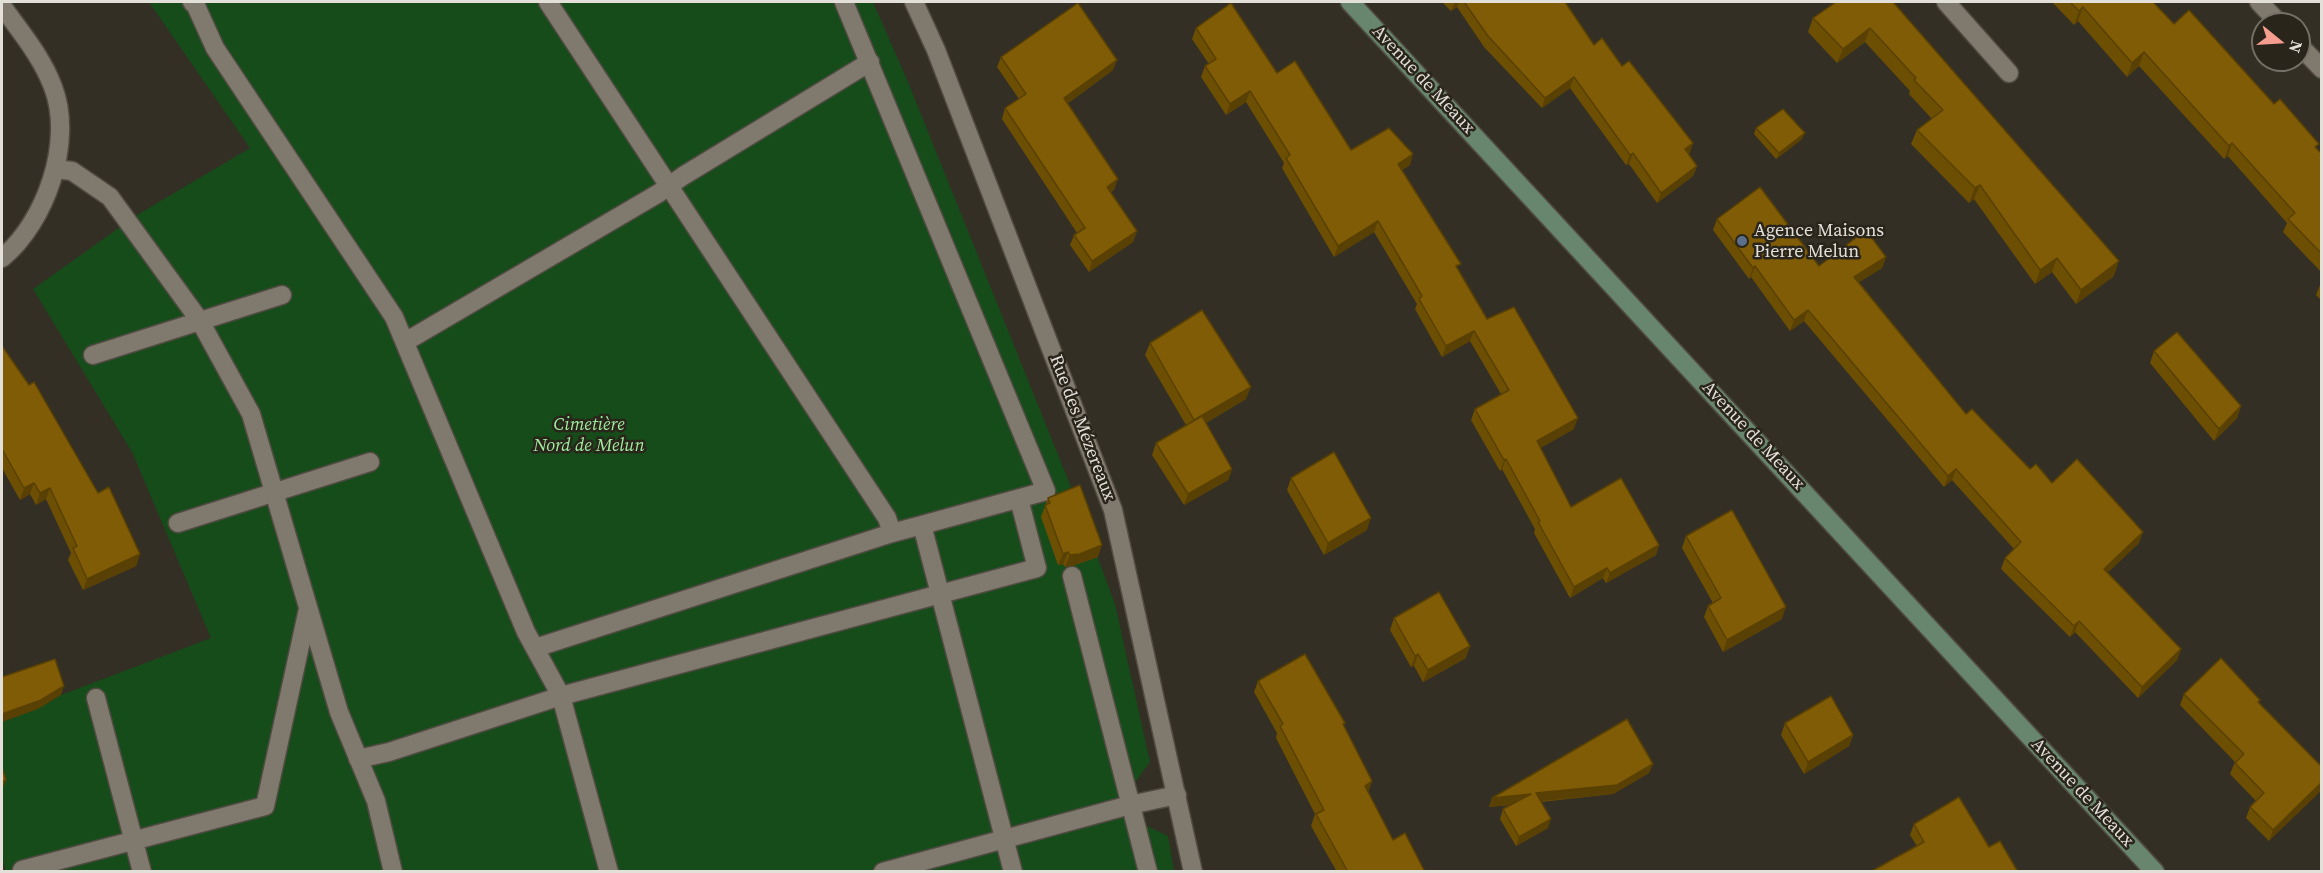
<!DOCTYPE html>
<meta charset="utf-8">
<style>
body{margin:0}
#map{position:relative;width:2323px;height:873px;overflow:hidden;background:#342f24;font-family:"Source Serif 4",serif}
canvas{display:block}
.frame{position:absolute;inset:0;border:3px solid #e3dfd9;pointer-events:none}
.north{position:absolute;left:2251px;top:12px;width:60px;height:60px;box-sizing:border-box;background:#2a251b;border:2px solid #746f67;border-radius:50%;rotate:108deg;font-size:16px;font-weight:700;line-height:24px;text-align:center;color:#e3dfd9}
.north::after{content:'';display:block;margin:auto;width:21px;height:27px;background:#f59d8e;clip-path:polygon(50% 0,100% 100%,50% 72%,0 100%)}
</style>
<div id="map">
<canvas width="2323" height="873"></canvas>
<div class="frame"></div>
<div class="north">N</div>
</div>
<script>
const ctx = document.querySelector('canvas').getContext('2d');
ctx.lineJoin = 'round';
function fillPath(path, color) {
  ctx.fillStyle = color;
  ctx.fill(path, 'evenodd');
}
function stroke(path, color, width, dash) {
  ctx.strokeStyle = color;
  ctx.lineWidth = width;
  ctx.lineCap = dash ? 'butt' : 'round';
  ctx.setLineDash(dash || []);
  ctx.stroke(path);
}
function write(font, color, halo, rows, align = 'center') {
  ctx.font = font + ' "Source Serif 4",serif';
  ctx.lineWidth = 5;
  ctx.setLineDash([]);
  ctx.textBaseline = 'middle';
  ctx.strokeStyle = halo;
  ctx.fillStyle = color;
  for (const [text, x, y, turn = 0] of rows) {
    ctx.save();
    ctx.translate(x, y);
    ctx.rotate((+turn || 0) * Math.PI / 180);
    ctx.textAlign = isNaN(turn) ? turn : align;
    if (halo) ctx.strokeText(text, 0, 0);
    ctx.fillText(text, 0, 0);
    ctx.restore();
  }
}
fillPath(new Path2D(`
 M149,2H873L908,82L1075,497L1115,604L1150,762L1133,785L1143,824L1168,836L1174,871L6,872L2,857V721L42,706L61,695L211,638L132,452L33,289L137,215L250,148Z`), '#164b1a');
const service = new Path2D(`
 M192,2L196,6L215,48L394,317L526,632L561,696L609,872
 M548,2L887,518L892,533L922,525
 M844,2L1046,491L922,525L1013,872
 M1946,2L2009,73
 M55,169L72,171L110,197L200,321L251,414L339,712L376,801L393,872
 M405,342L659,193L683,176L870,62
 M93,355L282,295
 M178,523L370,462
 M1072,576L1148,872
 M535,648L892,533
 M96,698L142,872
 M358,759L389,752L561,696L1037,568L1019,499
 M22,870L265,806L308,609
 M883,872L1130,805L1177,795`);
const minor = new Path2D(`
 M914,2L936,50L1113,510L1193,872
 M2259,2L2280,24
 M2,6C20,31 42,57 53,87C74,141 46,222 2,258
 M2299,45L2322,69`);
const secondary = new Path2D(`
 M1350,2L2155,872`);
stroke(service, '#504b42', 21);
stroke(minor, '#504b42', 21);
stroke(secondary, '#504b42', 21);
stroke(service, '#80796d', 18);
stroke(minor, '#80796d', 18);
stroke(secondary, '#68866d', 18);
fillPath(new Path2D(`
 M1442,2H1565L1594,45L1622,66L1693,143L1688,154L1697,166L1693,176L1657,203L1629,164L1626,165L1570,88L1542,108L1484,47L1457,7L1451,11Z
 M1893,2L2114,276L2076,304L2052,272L2035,284L1974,199L1969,203L1911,144L1917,130L1932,119L1909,94L1910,91L1865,42L1837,63L1808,32L1813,18Z
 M2052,2H2153L2174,24L2274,104L2322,154V273L2283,232L2287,223L2228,156L2224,159L2139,66L2127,77L2078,21L2074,25Z
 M1196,28L1277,73L1351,150L1410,165L1402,170L1487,319L1574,429L1540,448L1571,507L1659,545L1656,555L1606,583L1603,578L1570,598L1534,533L1535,529L1502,469L1500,471L1471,420L1475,409L1501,394L1470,341L1442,357L1415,309L1417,304L1374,232L1334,257L1282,168L1284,163L1246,102L1226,115L1201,77L1205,66L1209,64L1192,39Z
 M1001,57L1113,70L1067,104L1114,190L1111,192L1137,231L1133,242L1089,272L1070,245L1074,235L1077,233L1002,119L1005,108L1019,99L997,67Z
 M1756,128L1802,139L1776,159L1754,134Z
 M1717,219L1819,266L1886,257L1882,268L1859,282L1966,414L2030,469L2052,483L2139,543L2107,573L2181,649L2177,660L2138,698L2075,632L2070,637L2001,569L2005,558L2014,549L1952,480L1944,487L1804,321L1790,331L1751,277L1749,279L1713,230Z
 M2322,280V301L2316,295Z
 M1150,343L1246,399L1206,423L1232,469L1228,480L1184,505L1152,455L1156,443L1186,425L1145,355Z
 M2,346L98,493L140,554L136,566L83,590L68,560L71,553L46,499L36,505L30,494L20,500L2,468Z
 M2154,351L2241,406L2237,418L2214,441L2150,363Z
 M1291,478L1367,530L1324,555L1287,490Z
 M1048,498L1098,557L1075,565L1065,567L1063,564L1058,565L1041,517Z
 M1686,536L1782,619L1723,652L1704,617L1708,606L1713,603L1682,548Z
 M1394,618L1466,658L1423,682L1414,666L1411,667L1390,630Z
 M1258,681L1344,726L1372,781L1368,792L1393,840L1425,872H1337L1311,826L1315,814L1276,738L1277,733L1254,692Z
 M2184,694L2260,700L2259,703L2322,767L2269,841L2246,818L2250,807L2256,801L2230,774L2235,762L2180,705Z
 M1785,723L1853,735L1849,746L1804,774L1781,735Z
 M1653,764L1649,773L1613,794L1541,802L1548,828L1516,846L1500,819L1503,809L1511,805L1489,807L1492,798Z
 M1914,824L1989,847L1917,846L1910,835Z`), '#6d4f04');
fillPath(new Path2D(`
 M1455,2H1459L1457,7L1451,11Z
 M2083,7L2078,21L2074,25L2079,11Z
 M1870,28L1865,42L1837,63L1843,49Z
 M2144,52L2139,66L2127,77L2132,63Z
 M1117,60L1113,70L1060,109L1064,98Z
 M1574,77L1570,88L1542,108L1545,98Z
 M1250,91L1246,102L1226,115L1230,104Z
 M1805,133L1802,139L1776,159L1779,153Z
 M1693,143L1690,153L1681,160L1685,149Z
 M2232,143L2228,156L2224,159L2229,146Z
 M1633,153L1629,164L1626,165L1630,155Z
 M1413,154L1410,165L1394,174L1398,164Z
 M1697,166L1693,176L1657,203L1661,193Z
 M1118,179L1114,190L1103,197L1107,187Z
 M1980,185L1974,199L1969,203L1975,188Z
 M1378,221L1374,232L1334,257L1338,246Z
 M1137,231L1133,242L1089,272L1092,261Z
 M1886,257L1882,268L1850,288L1854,277Z
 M2057,258L2052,272L2035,284L2040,270Z
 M2119,261L2114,276L2076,304L2081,290Z
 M1755,266L1751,277L1749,279L1753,268Z
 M1808,310L1804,321L1790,331L1794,320Z
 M1474,331L1470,341L1442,357L1446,346Z
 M1251,387L1246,399L1190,432L1194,420Z
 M2241,406L2237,418L2214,441L2219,429Z
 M1578,418L1574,429L1533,452L1537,441Z
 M1506,459L1502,469L1500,471L1504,460Z
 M1232,469L1228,480L1184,505L1188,494Z
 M1956,469L1952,480L1944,487L1948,476Z
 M34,483L30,494L20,500L24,488Z
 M50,488L46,499L36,505L40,493Z
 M1371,518L1367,530L1324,555L1328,543Z
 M2143,532L2139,543L2100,580L2104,569Z
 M1102,545L1098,557L1075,565L1065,567L1070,555Z
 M1659,545L1656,555L1606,583L1610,573Z
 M1068,552L1063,564L1058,565L1063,554Z
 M140,554L136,566L83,590L87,579Z
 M1607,568L1603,578L1570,598L1574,587Z
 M1786,607L1782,619L1723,652L1727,640Z
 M2079,621L2075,632L2070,637L2074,626Z
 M1470,646L1466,658L1423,682L1428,670Z
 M2181,649L2177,660L2138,698L2142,687Z
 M1418,654L1414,666L1411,667L1415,656Z
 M64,686L61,695L38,709L2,722V714Z
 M1853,735L1849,746L1804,774L1808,762Z
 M1653,764L1649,773L1613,794L1533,802L1536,793Z
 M6,780L3,788L2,789V782Z
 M1372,781L1368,793L1365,786Z
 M2322,782V790L2269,841L2273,830Z
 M1531,794L1528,803L1489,807L1492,798Z
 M1551,819L1548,828L1516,846L1519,837Z`), '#594004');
const building = new Path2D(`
 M1464,2H1565L1594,45L1602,38L1622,66L1629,61L1693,143L1685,149L1697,166L1661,193L1633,153L1630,155L1574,77L1545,98L1488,36Z
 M1836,2H1893L2119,261L2081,290L2057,258L2040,270L1980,185L1975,188L1917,130L1943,110L1914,80L1916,78L1870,28L1843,49L1813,18Z
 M2070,2H2153L2174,24L2189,10L2274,104L2280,99L2319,144L2315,147L2322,154V254L2288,219L2295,213L2232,143L2229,146L2144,52L2132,63L2083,7L2079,11Z
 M1078,3L1117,60L1064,98L1118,179L1107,187L1137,231L1092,261L1074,235L1085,228L1005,108L1026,94L1001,57Z
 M1231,3L1277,73L1295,61L1351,150L1389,128L1413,154L1398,164L1461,264L1456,266L1487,319L1514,307L1578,418L1537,441L1571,507L1621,478L1659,545L1610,573L1607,568L1574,587L1538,522L1540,521L1506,459L1504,460L1475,409L1509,390L1474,331L1446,346L1419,299L1422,296L1378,221L1338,246L1286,158L1290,155L1250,91L1230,104L1205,66L1216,59L1196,28Z
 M1783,109L1805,133L1779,153L1756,128Z
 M1760,187L1819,266L1866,230L1886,257L1854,277L1966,414L1972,409L2030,469L2036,464L2052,483L2077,459L2143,532L2104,569L2181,649L2142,687L2079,621L2074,626L2005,558L2021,542L1956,469L1948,476L1808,310L1794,320L1755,266L1753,268L1717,219Z
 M1202,310L1251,387L1194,420L1150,343Z
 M2177,332L2241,406L2219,429L2154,351Z
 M2,346L29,385L34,382L98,493L109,487L140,554L87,579L73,548L77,546L50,488L40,493L34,483L24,488L2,449Z
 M1202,416L1232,469L1188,494L1156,443Z
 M1334,452L1371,518L1328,543L1291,478Z
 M1080,485L1102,545L1080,554L1070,555L1068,552L1063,554L1045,505L1050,503L1048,498Z
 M1732,510L1786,607L1727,640L1708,606L1721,598L1686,536Z
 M1439,592L1470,646L1428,670L1418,654L1415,656L1394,618Z
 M1305,654L1345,723L1343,724L1372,781L1365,786L1393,840L1405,833L1425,872H1348L1316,814L1324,810L1280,726L1283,724L1258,681Z
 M2221,658L2260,700L2258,702L2322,767V782L2273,830L2250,807L2264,793L2235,763L2244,754L2184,694Z
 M55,659L64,686L41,700L2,714V677Z
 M1831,696L1853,735L1808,762L1785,723Z
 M1627,719L1653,764L1617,785L1536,793L1551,819L1519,837L1503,809L1531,794L1492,798Z
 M2,767L6,780L2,782Z
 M1959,797L1989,847L2000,841L2018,872H1870L1924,842L1914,824Z`);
fillPath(building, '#7f5c05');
stroke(building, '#594004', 1.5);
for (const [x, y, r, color] of [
 [1742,241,6,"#5c6f8a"]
]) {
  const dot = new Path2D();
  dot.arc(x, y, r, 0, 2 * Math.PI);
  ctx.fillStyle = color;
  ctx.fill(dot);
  stroke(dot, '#2a251b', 2);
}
write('18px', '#e3dfd9', '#2a251b', [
 ["Avenue de Meaux",1423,80,47],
 ["Rue des Mézereaux",1082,428,69],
 ["Avenue de Meaux",1753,436,47],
 ["Avenue de Meaux",2082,793,47]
]);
write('18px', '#e3dfd9', '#2a251b', [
 ["Agence Maisons",1754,231],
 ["Pierre Melun",1754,252]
], 'left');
write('italic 18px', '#9eec9e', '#2a251b', [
 ["Cimetière",589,425],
 ["Nord de Melun",589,446]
]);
</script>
